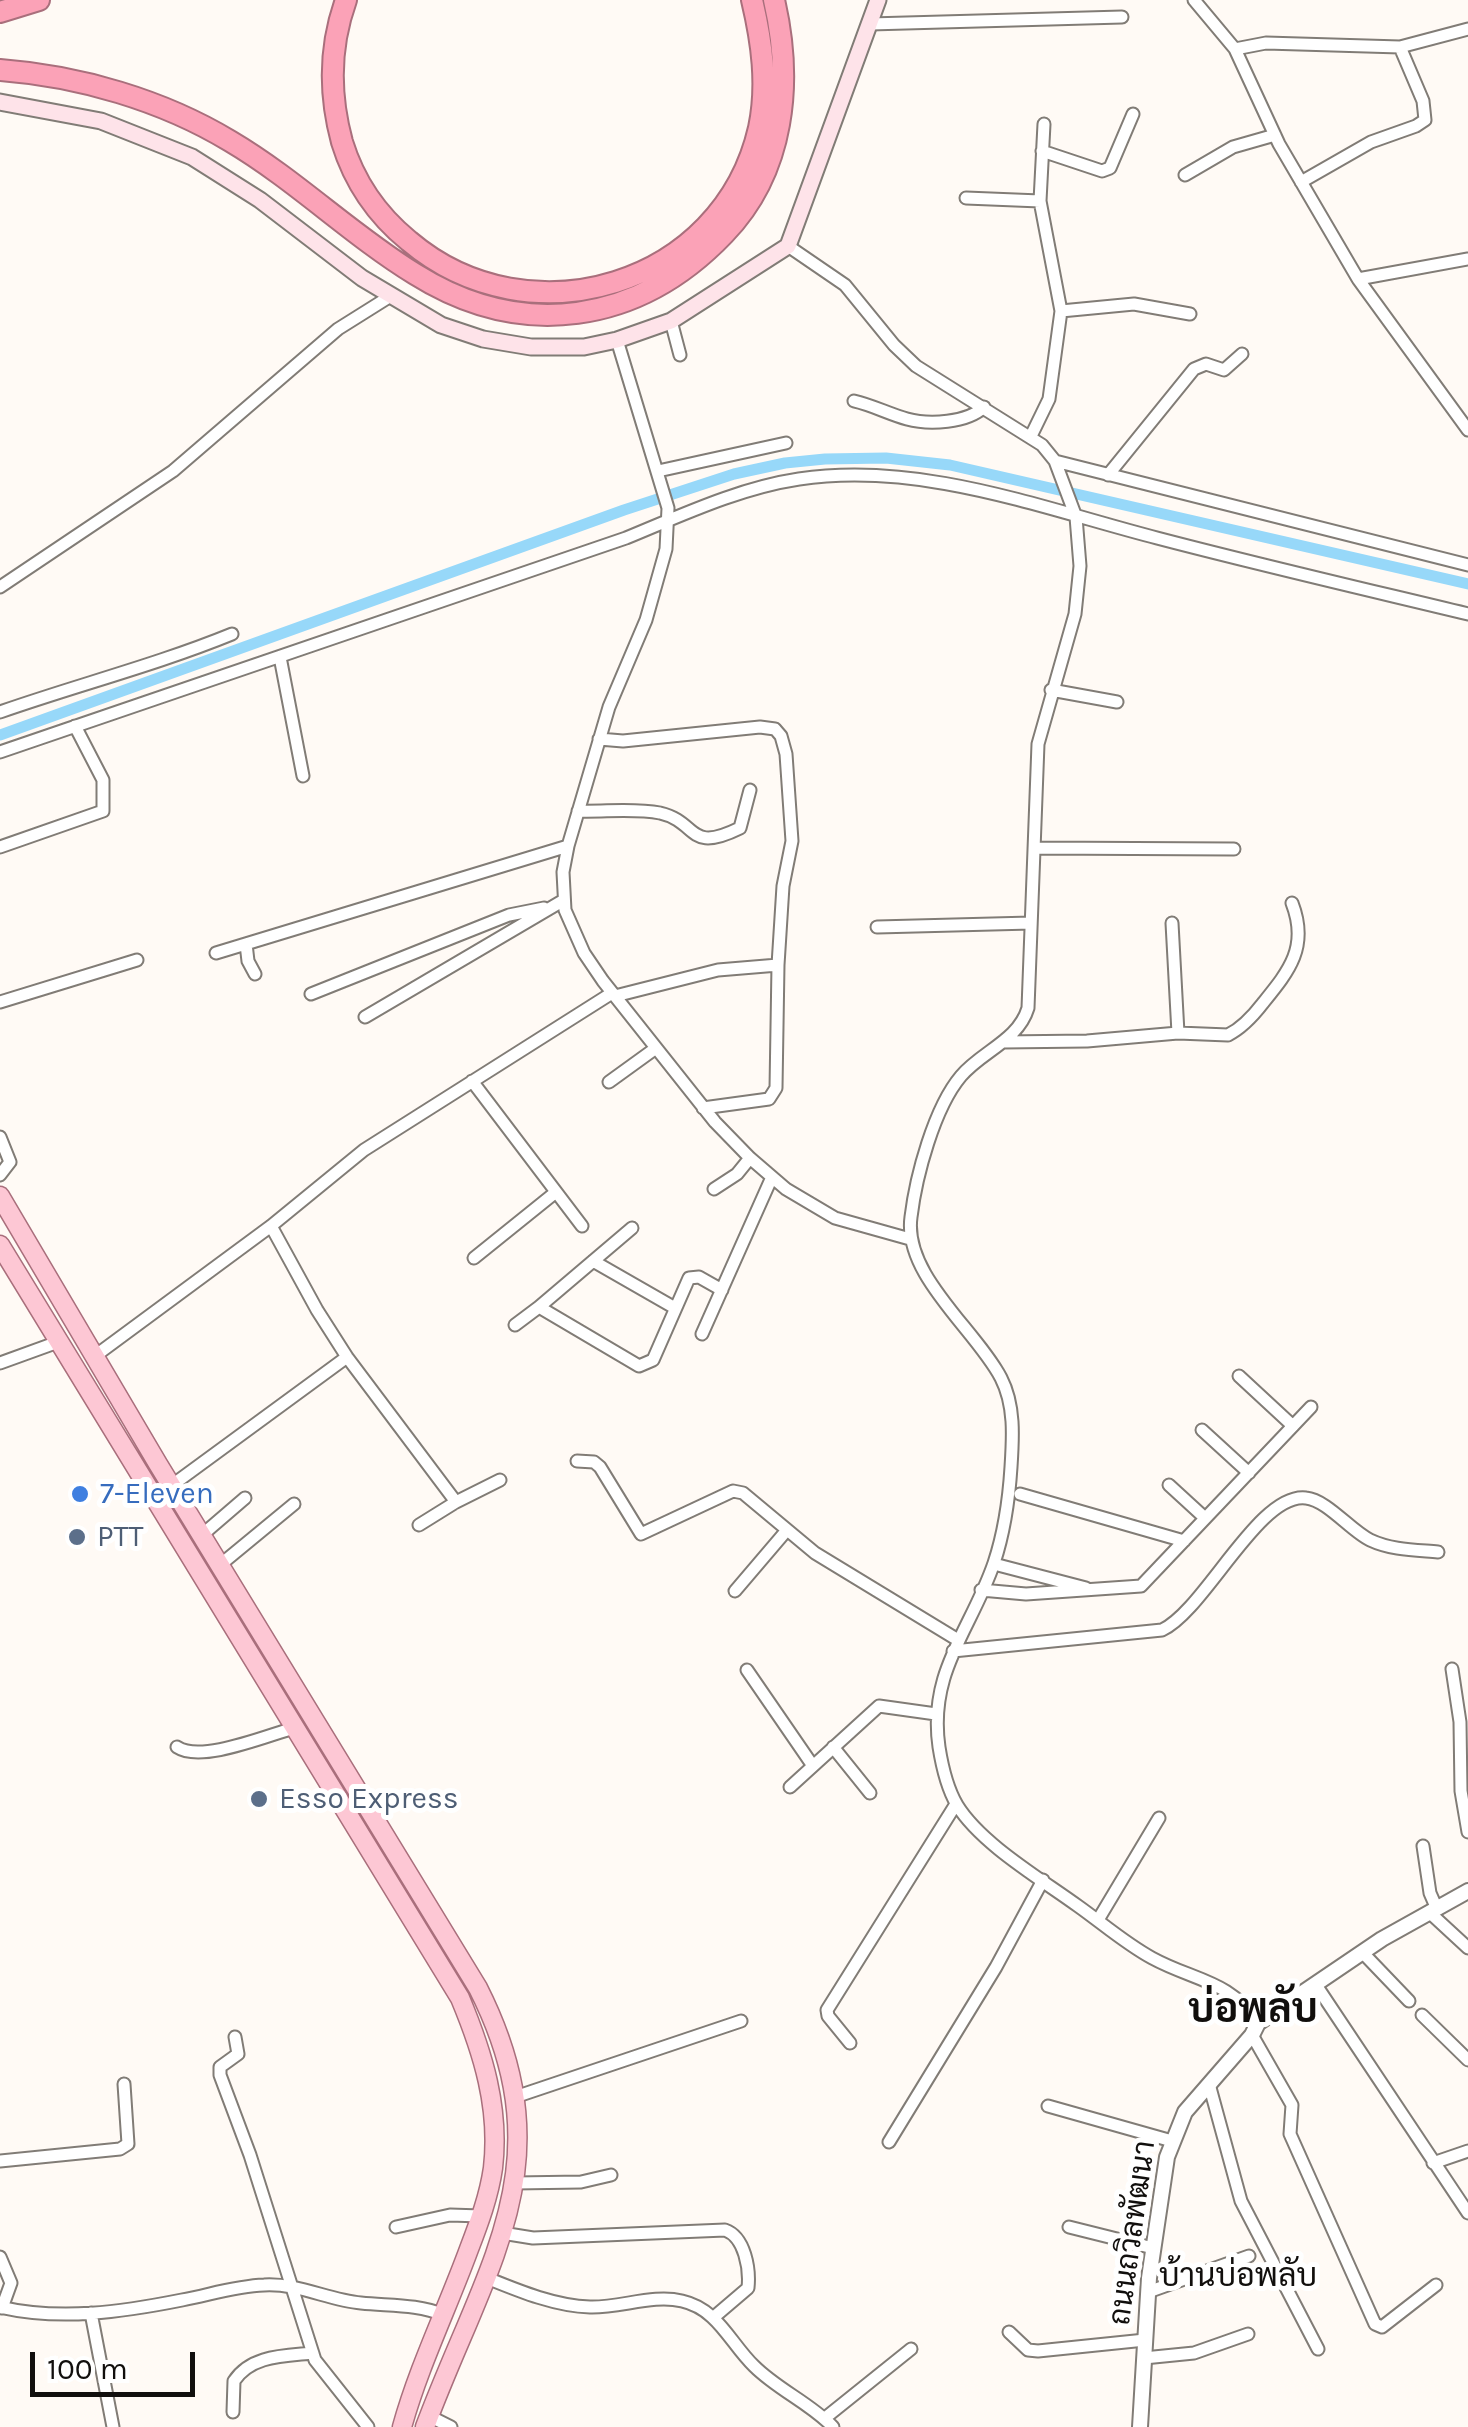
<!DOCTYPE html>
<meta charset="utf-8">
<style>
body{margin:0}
#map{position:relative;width:1468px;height:2427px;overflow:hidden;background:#fffaf5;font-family:Karla,sans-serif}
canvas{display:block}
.scale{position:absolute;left:30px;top:2352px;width:165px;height:45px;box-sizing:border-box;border:5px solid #110f0d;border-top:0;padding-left:12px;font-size:30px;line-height:35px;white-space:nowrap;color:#110f0d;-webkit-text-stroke:8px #fff;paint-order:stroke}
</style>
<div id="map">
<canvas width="1468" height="2427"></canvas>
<div class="scale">100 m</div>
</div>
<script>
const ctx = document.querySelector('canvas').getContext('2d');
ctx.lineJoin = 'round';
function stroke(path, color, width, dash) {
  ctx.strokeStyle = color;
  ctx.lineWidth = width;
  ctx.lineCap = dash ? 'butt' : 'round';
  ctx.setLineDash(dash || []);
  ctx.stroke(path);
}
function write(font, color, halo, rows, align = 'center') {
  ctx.font = font + ' Karla,Sarabun,sans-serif';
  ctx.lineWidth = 10;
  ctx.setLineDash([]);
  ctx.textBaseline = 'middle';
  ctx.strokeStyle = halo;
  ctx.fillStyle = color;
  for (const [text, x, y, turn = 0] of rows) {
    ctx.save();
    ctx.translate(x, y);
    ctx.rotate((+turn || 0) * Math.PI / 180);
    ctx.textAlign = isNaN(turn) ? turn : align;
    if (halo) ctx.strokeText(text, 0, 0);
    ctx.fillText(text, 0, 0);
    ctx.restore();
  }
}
stroke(new Path2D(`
 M0,735L624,510L734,474L785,463L825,459L886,458L950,465L1468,584`), '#97d8f9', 11);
const minor = new Path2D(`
 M1194,0L1235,49L1279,144L1358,279L1468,430
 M870,24L1122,17
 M1235,49L1266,43L1400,47L1468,29
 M1042,151L1102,171L1110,168L1133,114
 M1185,175L1233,147L1275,135
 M1301,182L1371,142L1416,126L1425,120L1423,101L1400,47
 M966,198L1040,201
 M788,246L845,285L894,345L916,366L1042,445L1055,461L1076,517L1080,566L1075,614L1038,744L1028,1008C1018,1041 982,1051 961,1076C934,1108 916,1176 911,1217C903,1275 976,1330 1001,1378C1015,1405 1013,1437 1011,1467C1009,1499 1004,1533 994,1563C971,1630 928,1671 939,1747C942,1766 947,1788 957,1805C981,1844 1041,1879 1078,1906C1102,1923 1126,1944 1152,1958C1194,1981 1230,1980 1258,2023
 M1358,279L1468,259
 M1061,311L1134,304L1190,314
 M671,321L680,355
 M617,340L668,508L666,549L646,620L609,707L568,846L563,872L565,910L584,953L603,981L715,1122L750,1158L786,1189L835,1218L910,1239
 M854,401C872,405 889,414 907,419C929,425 967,423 984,407
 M1031,436L1049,399L1061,311L1040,201L1044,124
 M1055,461L1468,565
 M658,471L786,443
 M1108,475L1194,369L1206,364L1224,370L1242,354
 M0,587L173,471L338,329L389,297
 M280,657L303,776
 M1051,690L1117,702
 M0,712C77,685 156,665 232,634
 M599,739L623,741L760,727L775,729L781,736L786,754L792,841L783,886L778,965L776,1088L769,1099L703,1108
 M0,752L626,538C682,515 739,488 799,479C921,461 1041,508 1157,538C1260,565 1364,589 1468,614
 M578,811C604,812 634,808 660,813C699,822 687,854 740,828L750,790
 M0,847L103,811V780L75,726
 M1034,848L1234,849
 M1172,923L1178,1033
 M877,927L1031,923
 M246,944L248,961L255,974
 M216,953L568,846
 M311,994L509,915L544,908
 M615,996L718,970L778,965
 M0,1002L137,960
 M365,1017L564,900
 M1003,1042L1087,1041L1178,1033L1228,1035C1242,1028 1253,1016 1263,1003C1289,971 1309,947 1292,903
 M472,1081L582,1226
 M609,1082L656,1048
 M0,1137L10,1162L0,1175
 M714,1189L737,1174L750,1158
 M271,1226L317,1310L347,1357L456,1502
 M632,1228L539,1307L639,1366L653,1360L689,1278L699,1277L722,1290
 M474,1258L556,1192
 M593,1261L675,1308
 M515,1325L539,1307
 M702,1334L772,1177
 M95,1356L271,1226L364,1150L612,993
 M0,1363L58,1342
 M1239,1376L1293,1426
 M1202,1430L1249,1473
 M577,1461L594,1462L600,1467L641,1534L733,1491L743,1493L815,1553L958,1640
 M1169,1485L1205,1518
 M171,1486L347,1357
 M1020,1494L1184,1541
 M419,1525L456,1502L500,1480
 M202,1535L245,1498
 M994,1564L1086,1588
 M220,1565L294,1504
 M981,1590L1026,1594L1141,1586L1311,1407
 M735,1591L787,1530
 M953,1651L1162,1630C1205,1610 1259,1492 1306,1498C1327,1500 1351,1531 1370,1540C1391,1550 1415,1550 1438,1552
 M1452,1669L1460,1722L1461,1791L1468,1832
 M747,1670L813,1766
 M177,1747C201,1763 265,1736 294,1728
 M833,1747L870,1793
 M790,1787L879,1706L936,1714
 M1423,1846L1430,1893L1437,1909
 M1429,1912L1468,1948
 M1098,1920L1159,1818
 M1363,1953L1409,2001
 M1316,1985L1468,2213
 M1422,2015L1468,2060
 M1252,2035L1292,2105L1290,2134L1375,2324L1382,2327L1436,2285
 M235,2037L238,2054L220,2067V2075L250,2155L315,2360L368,2427
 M850,2043L828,2016L827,2010L956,1804
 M1209,2084L1241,2201L1318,2349
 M515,2097L741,2021
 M1048,2106L1172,2141
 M889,2142L996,1967L1043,1880
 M0,2161L120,2149L128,2144L124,2084
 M1433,2163L1468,2151
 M515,2183L581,2182L611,2175
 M396,2227L450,2215L481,2216
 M1069,2227L1153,2248
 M502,2233L533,2238L725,2230C745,2237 750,2269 748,2288L714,2317
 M0,2257L11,2283L2,2308
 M487,2278C519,2291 555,2306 590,2307C620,2308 653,2294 682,2301C718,2309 730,2343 754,2366C778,2390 810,2403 833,2427
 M1148,2292L1249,2256
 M0,2307C60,2321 122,2312 182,2300C209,2295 236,2286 264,2285C298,2283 328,2300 361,2303C390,2306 417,2304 444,2315
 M91,2313L113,2427
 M1009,2332L1028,2350L1038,2351L1145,2340
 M1144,2358L1194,2353L1248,2334
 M233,2412L234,2381C251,2355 284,2356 313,2353
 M429,2416L451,2427
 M825,2418L911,2349`);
const tertiary = new Path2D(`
 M1140,2427L1149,2278L1167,2157L1185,2112L1252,2035L1258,2023L1382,1939L1468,1891`);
const secondary = new Path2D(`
 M0,102L101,121L192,157L260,200L362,278L441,325L483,339L531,347H584L617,340L671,321L788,246L878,0`);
const primary = new Path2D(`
 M0,1196L158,1464L478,1988C567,2164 486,2263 425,2427
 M0,1245L460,1998C483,2053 500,2108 493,2168C489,2196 479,2223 469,2249C447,2309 419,2366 402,2427`);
const motorway = new Path2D(`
 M346,0C329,47 329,94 342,142C354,181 377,215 409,241C529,343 723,286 759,128C768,85 762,42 752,0
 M0,12L39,0
 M0,70C79,76 162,100 230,141C296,180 350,234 415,274C522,341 638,324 724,234C785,171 793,82 774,0`);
stroke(minor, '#817c76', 15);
stroke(tertiary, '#817c76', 18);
stroke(secondary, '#817c76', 19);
stroke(primary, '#a96f7c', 21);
stroke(motorway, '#a96f7c', 24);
stroke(minor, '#fff', 11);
stroke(tertiary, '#fff', 14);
stroke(secondary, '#fee3e9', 15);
stroke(primary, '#fdc7d4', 18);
stroke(motorway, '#fba2b7', 20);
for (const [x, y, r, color] of [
 [80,1494,10,"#3f7fe0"],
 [77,1537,10,"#5c6f8a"],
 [259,1799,10,"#5c6f8a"]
]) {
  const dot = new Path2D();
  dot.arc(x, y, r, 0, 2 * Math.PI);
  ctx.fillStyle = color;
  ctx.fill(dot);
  stroke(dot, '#fff', 4);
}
write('30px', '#366cbe', '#fff', [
 ["7-Eleven",100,1494]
], 'left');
write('30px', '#4e5e75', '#fff', [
 ["PTT",97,1537],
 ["Esso Express",279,1799]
], 'left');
write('30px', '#110f0d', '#fff', [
 ["ถนนถวิลพัฒนา",1133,2233,-82]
]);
write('32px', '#110f0d', '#fff', [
 ["บ้านบ่อพลับ",1238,2277]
]);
write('bold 40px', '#110f0d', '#fff', [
 ["บ่อพลับ",1253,2011]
]);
</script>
